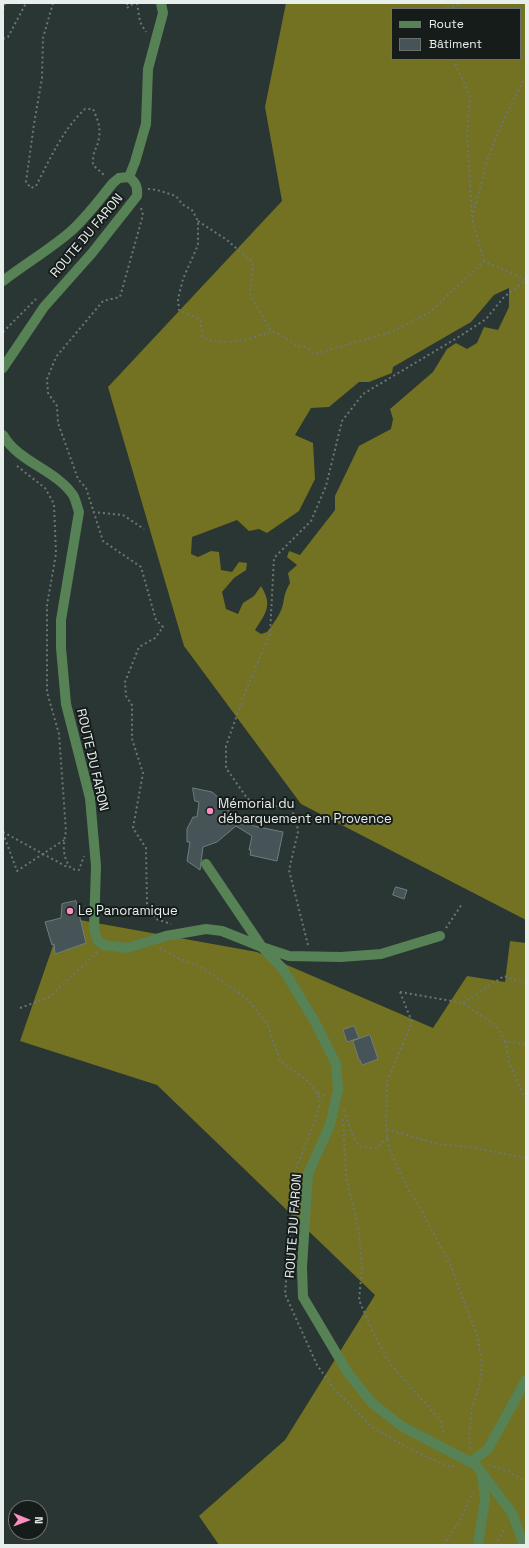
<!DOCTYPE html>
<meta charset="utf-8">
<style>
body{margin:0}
#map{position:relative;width:529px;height:1548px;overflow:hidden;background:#2a3633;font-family:"Space Grotesk",sans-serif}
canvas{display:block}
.frame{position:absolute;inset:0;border:4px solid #e7eeec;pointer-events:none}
.legend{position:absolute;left:391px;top:8px;width:130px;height:52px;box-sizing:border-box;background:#161c1a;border:1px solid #6a706e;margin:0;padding:5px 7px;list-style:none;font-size:12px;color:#e7eeec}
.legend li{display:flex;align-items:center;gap:8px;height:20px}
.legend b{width:20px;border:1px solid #6a706e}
.north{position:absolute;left:8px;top:1500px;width:40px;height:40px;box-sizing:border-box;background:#161c1a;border:1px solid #6a706e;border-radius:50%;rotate:91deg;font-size:11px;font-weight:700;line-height:16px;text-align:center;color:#e7eeec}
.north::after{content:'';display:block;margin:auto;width:14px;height:18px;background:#fd8ec0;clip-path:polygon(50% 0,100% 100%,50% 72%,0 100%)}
</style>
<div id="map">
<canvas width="529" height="1548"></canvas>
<div class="frame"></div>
<ul class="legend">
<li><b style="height:5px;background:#578255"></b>Route</li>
<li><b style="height:11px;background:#475457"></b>Bâtiment</li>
</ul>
<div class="north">N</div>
</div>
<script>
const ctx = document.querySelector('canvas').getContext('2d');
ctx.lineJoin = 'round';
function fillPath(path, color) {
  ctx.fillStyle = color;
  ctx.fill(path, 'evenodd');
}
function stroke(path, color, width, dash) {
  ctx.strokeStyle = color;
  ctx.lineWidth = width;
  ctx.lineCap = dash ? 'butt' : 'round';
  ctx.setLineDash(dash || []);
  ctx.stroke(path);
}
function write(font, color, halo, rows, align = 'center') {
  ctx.font = font + ' "Space Grotesk",sans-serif';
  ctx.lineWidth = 4;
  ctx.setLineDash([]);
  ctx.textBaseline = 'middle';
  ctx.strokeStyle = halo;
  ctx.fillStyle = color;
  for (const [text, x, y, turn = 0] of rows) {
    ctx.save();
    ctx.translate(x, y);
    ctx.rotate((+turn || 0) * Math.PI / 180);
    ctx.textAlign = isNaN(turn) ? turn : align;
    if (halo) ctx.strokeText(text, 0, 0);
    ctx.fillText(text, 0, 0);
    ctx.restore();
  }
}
fillPath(new Path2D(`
 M286,3H526V920L301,804L184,646L108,387L282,201L265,107ZM392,9H520V59H392ZM509,288V307L498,330L484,327L477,343L467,349L456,343L447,349L433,372L390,409L393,419L391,429L359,446L335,496V510L300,555L289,551L287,557L297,565L288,573L290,583C285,592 285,594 283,604C281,614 273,624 267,632L261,634L255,630C266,613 273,605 261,586L254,596L243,603L238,614L226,609L222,592L234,578L246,570L247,563L239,562L232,572L221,570L219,552L211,551L198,557L191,554L192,537L237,520L249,531L259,529L267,533L299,511L315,479L313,443L295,435L311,408L329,407L359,382H369L392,373L393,367L471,322L494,295Z
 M63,917L257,952L433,1028L467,976L505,982L510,941L526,943V1545H219L199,1516L285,1440L375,1295L157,1085L20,1041Z`), '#737122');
const building = new Path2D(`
 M193,788L212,792L218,797L223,807L254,826L283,832L277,861L250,855L251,850H249L252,836L236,826L217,842L203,847L200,870L187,861L190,842H187V829L193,817H197L199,802L195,801Z
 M396,887L407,890L404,899L393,895Z
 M76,901L86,943L55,954L54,944L52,945L45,922L61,918L62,904Z
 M354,1026L359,1038L347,1042L343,1030Z
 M370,1035L378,1059L362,1065L360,1060H359L353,1041Z`);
fillPath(building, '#475457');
stroke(building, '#6f7d80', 1);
stroke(new Path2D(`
 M53,3L43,38L42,78L34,124L26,182L31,188L36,186C50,159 63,129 85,109H93C97,118 101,127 99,137C98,149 92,150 93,165L105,176
 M127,3V8L134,3
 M137,3L140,22L146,32
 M447,8L462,3
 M3,10L5,3
 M3,39L8,37L26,3
 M453,59L470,96L467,135L472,216
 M148,189L157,190L176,196L182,204L192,210L198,221V245L183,279L178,299L179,310L200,319L203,338C225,346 250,340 271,331L280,334L296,346L306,347L315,354L391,332L429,313L484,261L526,280
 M141,208L143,215L120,297L103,301L56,357L47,379L48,393L57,406L58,423L78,479L86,488L103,541L141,567L156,620L163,627L155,638L139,647L125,682L126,696L132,705V739L143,773L133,828L146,848L147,905L156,919L171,924
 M198,221L227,240L253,263L250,294L271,331
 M484,261L472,218L488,158L503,121L526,76
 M3,332L36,299
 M17,466L45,488L54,504L56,554L47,605V692L59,734L66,831C63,845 62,859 72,869L79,870L84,856
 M93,512L123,515L144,529
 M3,832L69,868
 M3,833L17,871L64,840
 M446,928L462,904
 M308,945L289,870L298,832L296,818L289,807L256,805L247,798L226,768V746L244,695L270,634L274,558L311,521L326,486L342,421L363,394L457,338L486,319L504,297L526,280
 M160,948L180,959L201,967L245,997L267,1023L280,1061L309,1082L317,1093L320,1102L316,1119L295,1170L285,1294L317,1365L335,1390L372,1427L410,1449L450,1467L454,1466
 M400,992L412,1022L387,1082L386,1129L390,1151L409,1191L418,1204L450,1264L478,1338L482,1366L479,1387L472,1407L469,1435L470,1450
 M400,992L463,1003L496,1026L505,1041L526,1044
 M463,1003L504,976L526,984
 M20,1008L50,997L97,952
 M505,1041L509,1062L526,1101
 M318,1093L327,1097
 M344,1110L353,1136L361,1147L376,1148L388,1137
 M343,1119L346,1177L359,1231L362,1268L359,1300L374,1335L391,1365L441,1421L444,1436
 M387,1129L437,1144L470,1147L526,1158
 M489,1465L510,1472L526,1482
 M443,1545L459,1522L473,1492
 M495,1545L506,1527`), '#6c7774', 2, [2, 3]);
stroke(new Path2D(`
 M129,177L135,162L146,124L148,69L163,13L161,3
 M3,281C25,264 49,250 70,232C86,218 99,200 113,183L119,178L129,177C136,183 138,187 137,196L92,253L44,307L3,368
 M3,435C18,462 55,469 73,495C76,500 77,507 79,512L61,620V648L66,704L90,798L96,866L94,930L98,941L104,945L127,948L166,936L206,929L222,931L262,947L283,969L315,1022L336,1064L338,1090L330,1125L308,1174L302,1267L303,1297L348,1373L372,1403L403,1427L476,1465L512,1513L524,1545
 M206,864L262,947L289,956L341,957L381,954L440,936
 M472,1461L488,1449L526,1380
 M478,1545L485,1499L482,1473`), '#578255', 10);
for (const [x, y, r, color] of [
 [210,811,4,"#fd8ec0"],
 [70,911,4,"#fd8ec0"]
]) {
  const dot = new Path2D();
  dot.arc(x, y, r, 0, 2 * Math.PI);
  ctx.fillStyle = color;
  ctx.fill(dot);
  stroke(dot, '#161c1a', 1.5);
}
write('13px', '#e7eeec', '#161c1a', [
 ["ROUTE DU FARON",87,236,-50],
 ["ROUTE DU FARON",92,760,77],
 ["ROUTE DU FARON",294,1226,-86]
]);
write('13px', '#e7eeec', '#161c1a', [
 ["Mémorial du",218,804],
 ["débarquement en Provence",218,819],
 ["Le Panoramique",78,911]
], 'left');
</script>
